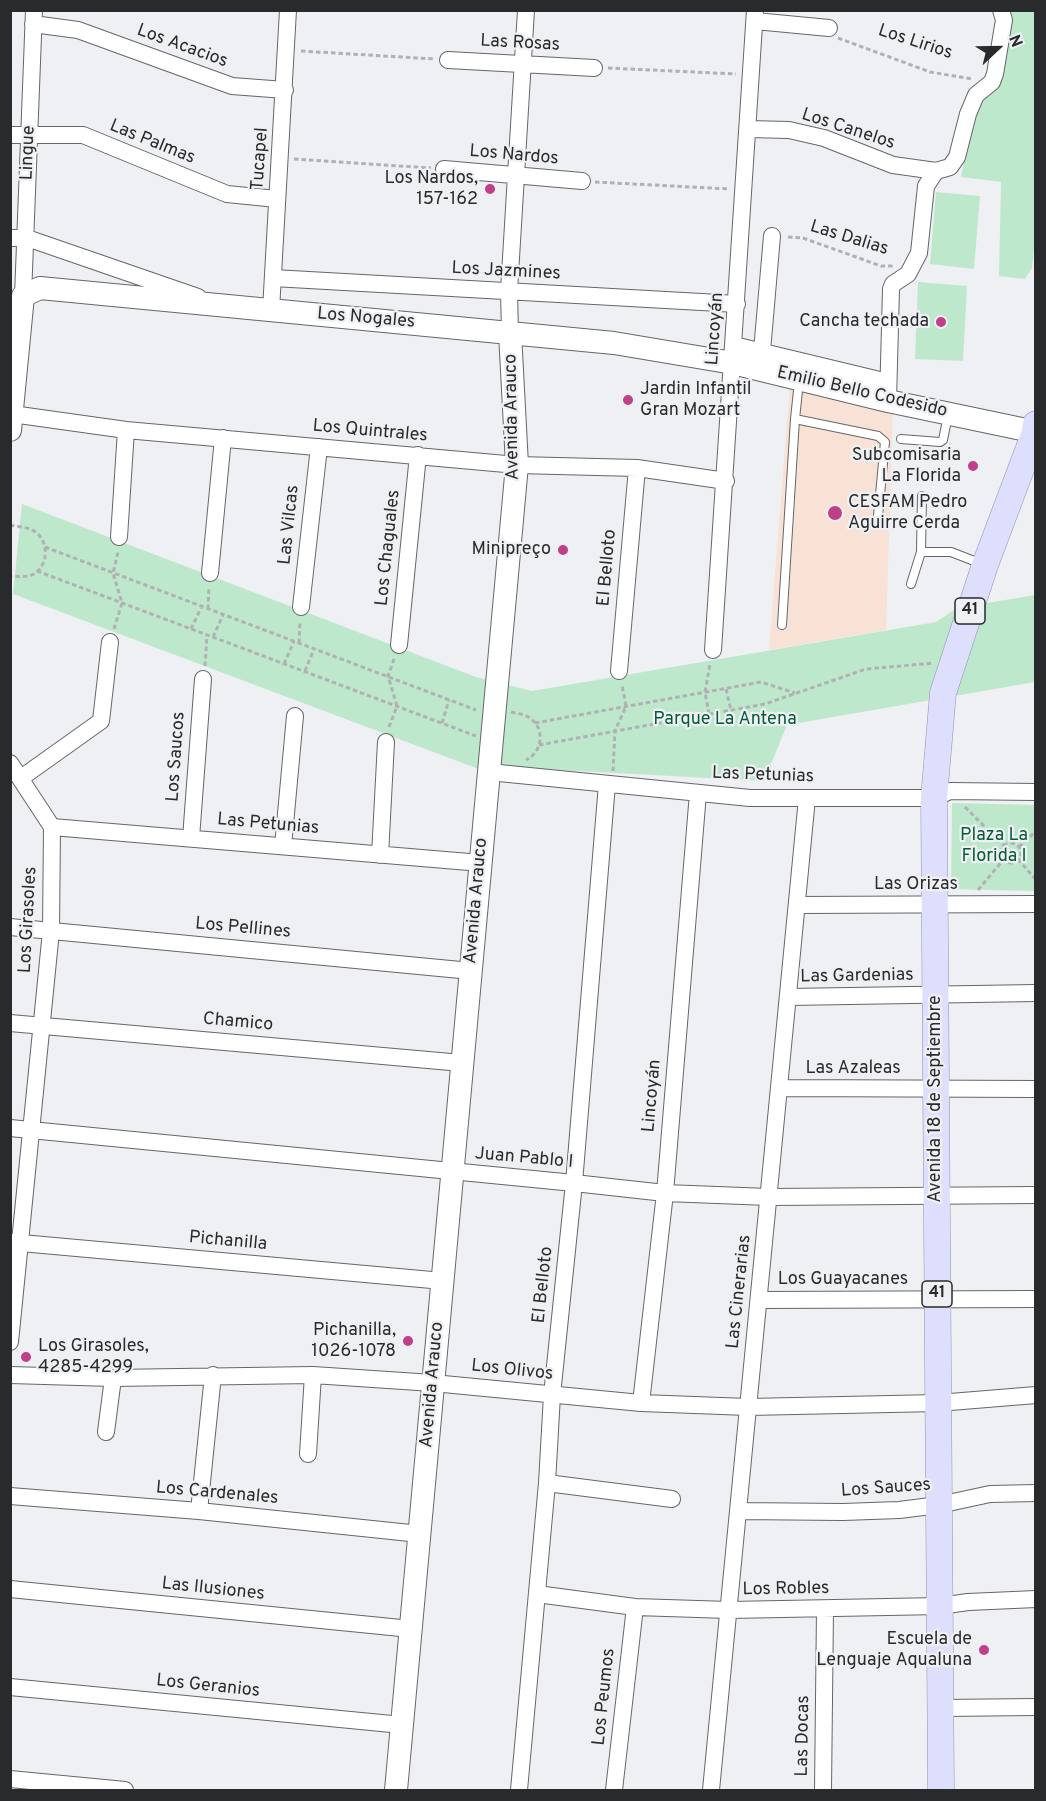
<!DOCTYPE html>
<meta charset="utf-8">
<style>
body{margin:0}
#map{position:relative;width:1046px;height:1801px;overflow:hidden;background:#eff0f3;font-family:Overpass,sans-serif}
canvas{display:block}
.frame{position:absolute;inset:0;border:12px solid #292a2b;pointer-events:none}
.north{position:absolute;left:968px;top:18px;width:60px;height:60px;-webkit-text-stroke:4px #eff0f3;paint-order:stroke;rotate:68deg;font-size:16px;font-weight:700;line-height:24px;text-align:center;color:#292a2b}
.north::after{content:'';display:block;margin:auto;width:21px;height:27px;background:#292a2b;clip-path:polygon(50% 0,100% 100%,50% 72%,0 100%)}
</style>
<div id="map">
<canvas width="1046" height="1801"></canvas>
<div class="frame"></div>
<div class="north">N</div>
</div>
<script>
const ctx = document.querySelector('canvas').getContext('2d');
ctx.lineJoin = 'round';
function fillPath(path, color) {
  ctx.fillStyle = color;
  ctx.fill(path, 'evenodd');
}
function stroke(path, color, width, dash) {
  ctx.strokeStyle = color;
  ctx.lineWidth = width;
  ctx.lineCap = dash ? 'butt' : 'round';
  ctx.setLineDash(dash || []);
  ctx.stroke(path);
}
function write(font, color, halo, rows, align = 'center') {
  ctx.font = font + ' Overpass,sans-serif';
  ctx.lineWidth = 4.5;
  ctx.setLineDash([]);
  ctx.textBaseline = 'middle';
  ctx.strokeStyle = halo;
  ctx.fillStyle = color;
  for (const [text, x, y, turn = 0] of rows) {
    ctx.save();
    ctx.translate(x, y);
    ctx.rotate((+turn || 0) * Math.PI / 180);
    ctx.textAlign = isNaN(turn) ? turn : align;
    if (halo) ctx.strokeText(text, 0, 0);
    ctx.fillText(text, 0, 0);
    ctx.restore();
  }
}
fillPath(new Path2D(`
 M790,386L893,408L886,630L769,650Z`), '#f8e1d5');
fillPath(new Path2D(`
 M1006,11H1035L1036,227L1032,268L1025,279L999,276L1001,182L961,177L973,118Z
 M936,192L980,196L974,269L930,264Z
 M918,282L967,286L963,361L915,359Z
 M22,504L476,677L532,691L936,622L957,608L1035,595V682L787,725L764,781L521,768H476L13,594Z
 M952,803L1035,805V891L951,889Z`), '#bee8cc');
const lane = new Path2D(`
 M795,419L799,381
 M901,439L940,442L943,440L948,415
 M922,496L921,552H951L982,564
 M911,584L921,552
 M782,625L795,419L878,436L885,442L878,516`);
const street = new Path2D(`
 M755,21L829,28
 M33,24L78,30L232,86L285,90
 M448,60L594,68
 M748,129L789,130L824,138L893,165L936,171
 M10,135H83L227,194L277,199
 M444,169L582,181
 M10,238H27L198,297
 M273,278L737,304
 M23,296L34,10
 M271,310L288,10
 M510,333L509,291L526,10
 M734,345L888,382
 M762,351L772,236
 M888,401L891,289L893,284L908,274L919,253L926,186L936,171L950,167L957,157L968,114L976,95L992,82L995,74L1004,20L1001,10
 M12,414L126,430L517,465L637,468L726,481
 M119,537L126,430
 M210,573L223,438
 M301,607L319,447
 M399,645L418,455
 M713,650L755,10
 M619,671L637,468
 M10,763L52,827L51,931L10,1342
 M489,772L750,798H934L950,791L1036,792
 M21,778L101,721L110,642
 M52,827L481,863
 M191,838L203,679
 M283,846L295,716
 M380,855L386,742
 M797,905L1036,904
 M10,927L471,971
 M788,997L1036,993
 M10,1023L462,1063
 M779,1088L1036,1089
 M10,1128L574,1183L665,1193L769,1197L1036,1195
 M10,1242L443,1281
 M759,1300L1036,1299
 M10,1375L113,1378L313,1375L433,1383L641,1403L748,1407L938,1403L1036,1395
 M641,1403L665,1193L698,793
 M106,1432L113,1378
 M308,1454L313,1375
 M547,1483L672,1499
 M10,1496L199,1511L420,1534
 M199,1511L213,1375
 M738,1511L843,1512L899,1510L939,1505L990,1494L1036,1493
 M10,1589L411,1629
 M537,1594L635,1607L729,1610L940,1606L968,1602L1036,1599
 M10,1687L402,1725
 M941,1708L1036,1707
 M10,1779L125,1790
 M519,1790L547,1483L552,1395L574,1183L607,784
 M614,1790L635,1607
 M711,1790L807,798
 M823,1790L825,1609`);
const secondary = new Path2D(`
 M10,430L23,296L40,288L614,343L733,363L888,401L1036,432
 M396,1790L517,465L510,333`);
const primary = new Path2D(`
 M941,1790L934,798L943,693L985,565L1035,432L1036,424`);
stroke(lane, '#646668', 10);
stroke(street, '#646668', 18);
stroke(secondary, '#646668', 24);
stroke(primary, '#8f91b3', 27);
stroke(new Path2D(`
 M838,38L930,72L972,79
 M301,51L435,59
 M608,68L736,74
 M294,159L431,168
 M595,182L730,189
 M788,237L803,238L881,266H893
 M10,525C19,527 30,527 37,533C49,544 48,565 34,574C26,578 18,576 10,576
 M45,547L476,710
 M37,571L476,736
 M208,609L209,587
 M114,629L122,603L113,573L118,552
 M191,629L202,606
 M213,637L223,615
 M299,643L300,621
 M284,664L294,641
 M205,666L207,635
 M305,671L314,649
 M726,689L731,710
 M511,712C518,714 525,714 530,718C546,730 542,752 526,760
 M709,714L705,692L710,664
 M442,723L449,700
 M535,723L761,682L795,693
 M389,727L397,706L388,676L394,659
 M539,745L765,704L866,669L934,663
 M613,771L615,731L626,706L622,685
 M965,807L1004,846
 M1001 853a10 10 0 1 1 20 0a10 10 0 1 1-20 0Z
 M1019,847L1036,831
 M1018,859L1036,880
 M978,890L1004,859`), '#b0b1b4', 3, [4.5, 3]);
stroke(lane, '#fff', 8);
stroke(street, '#fff', 16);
stroke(secondary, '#fff', 22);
stroke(primary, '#dddffd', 26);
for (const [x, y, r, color] of [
 [490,189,6,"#bf3f8a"],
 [941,322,6,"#bf3f8a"],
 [628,400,6,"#bf3f8a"],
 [973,466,6,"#bf3f8a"],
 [835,513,8,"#bf3f8a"],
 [563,550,6,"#bf3f8a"],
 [408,1341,6,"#bf3f8a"],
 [26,1357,6,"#bf3f8a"],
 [984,1650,6,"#bf3f8a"]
]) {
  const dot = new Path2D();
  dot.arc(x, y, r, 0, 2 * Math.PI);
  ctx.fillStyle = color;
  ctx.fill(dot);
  stroke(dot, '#eff0f3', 2);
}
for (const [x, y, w] of [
 [970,611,30],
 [937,1294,30]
]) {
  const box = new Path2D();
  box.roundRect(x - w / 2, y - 13, w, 26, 4.5);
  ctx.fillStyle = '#eff0f3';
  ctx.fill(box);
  stroke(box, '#292a2b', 1.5);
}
write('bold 16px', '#292a2b', null, [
 ["41",970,611],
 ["41",937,1294]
]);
write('18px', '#292a2b', '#eff0f3', [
 ["Los Lirios",915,43,18],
 ["Las Rosas",520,44,3],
 ["Los Acacios",182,47,20],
 ["Los Canelos",848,130,18],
 ["Las Palmas",152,143,22],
 ["Lingue",29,153,-88],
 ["Los Nardos",514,156,5],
 ["Tucapel",261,159,-86],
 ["Las Dalias",849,239,17],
 ["Los Jazmines",506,272,3],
 ["Los Nogales",366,319,5],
 ["Lincoyán",716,329,-86],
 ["Emilio Bello Codesido",862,393,13],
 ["Avenida Arauco",513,417,-91],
 ["Los Quintrales",370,432,5],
 ["Las Vilcas",290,525,-84],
 ["Los Chaguales",389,548,-84],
 ["El Belloto",608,568,-85],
 ["Los Saucos",177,757,-86],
 ["Las Petunias",763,776,2],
 ["Las Petunias",268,825,5],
 ["Las Orizas",916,885],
 ["Avenida Arauco",477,901,-85],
 ["Los Girasoles",29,920,-87],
 ["Los Pellines",243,929,5],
 ["Las Gardenias",857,977,-1],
 ["Chamico",238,1023,5],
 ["Las Azaleas",853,1069],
 ["Lincoyán",653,1096,-85],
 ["Avenida 18 de Septiembre",936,1099,-90],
 ["Juan Pablo I",524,1159,5],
 ["Pichanilla",228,1242,5],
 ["Los Guayacanes",843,1280],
 ["El Belloto",544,1285,-84],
 ["Las Cinerarias",740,1292,-84],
 ["Los Olivos",512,1371,6],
 ["Avenida Arauco",433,1385,-85],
 ["Los Sauces",886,1489,-4],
 ["Los Cardenales",217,1494,5],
 ["Las Ilusiones",213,1590,6],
 ["Los Robles",786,1590,-1],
 ["Los Geranios",208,1687,6],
 ["Los Peumos",605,1697,-84],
 ["Las Docas",804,1736,-89]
]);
write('18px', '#292a2b', '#eff0f3', [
 ["Los Nardos,",478,179],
 ["157-162",478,200],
 ["Cancha techada",929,322],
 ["Jardin Infantil",640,390,"left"],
 ["Gran Mozart",640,411,"left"],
 ["Subcomisaria",961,456],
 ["La Florida",961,477],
 ["CESFAM Pedro",848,503,"left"],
 ["Aguirre Cerda",848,524,"left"],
 ["Minipreço",551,550],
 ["Pichanilla,",396,1331],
 ["1026-1078",396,1352],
 ["Los Girasoles,",38,1347,"left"],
 ["4285-4299",38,1368,"left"],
 ["Escuela de",972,1640],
 ["Lenguaje Aqualuna",972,1661]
], 'right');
write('18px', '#025c35', '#eff0f3', [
 ["Parque La Antena",725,720],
 ["Plaza La",994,836],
 ["Florida I",994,857]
]);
</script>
